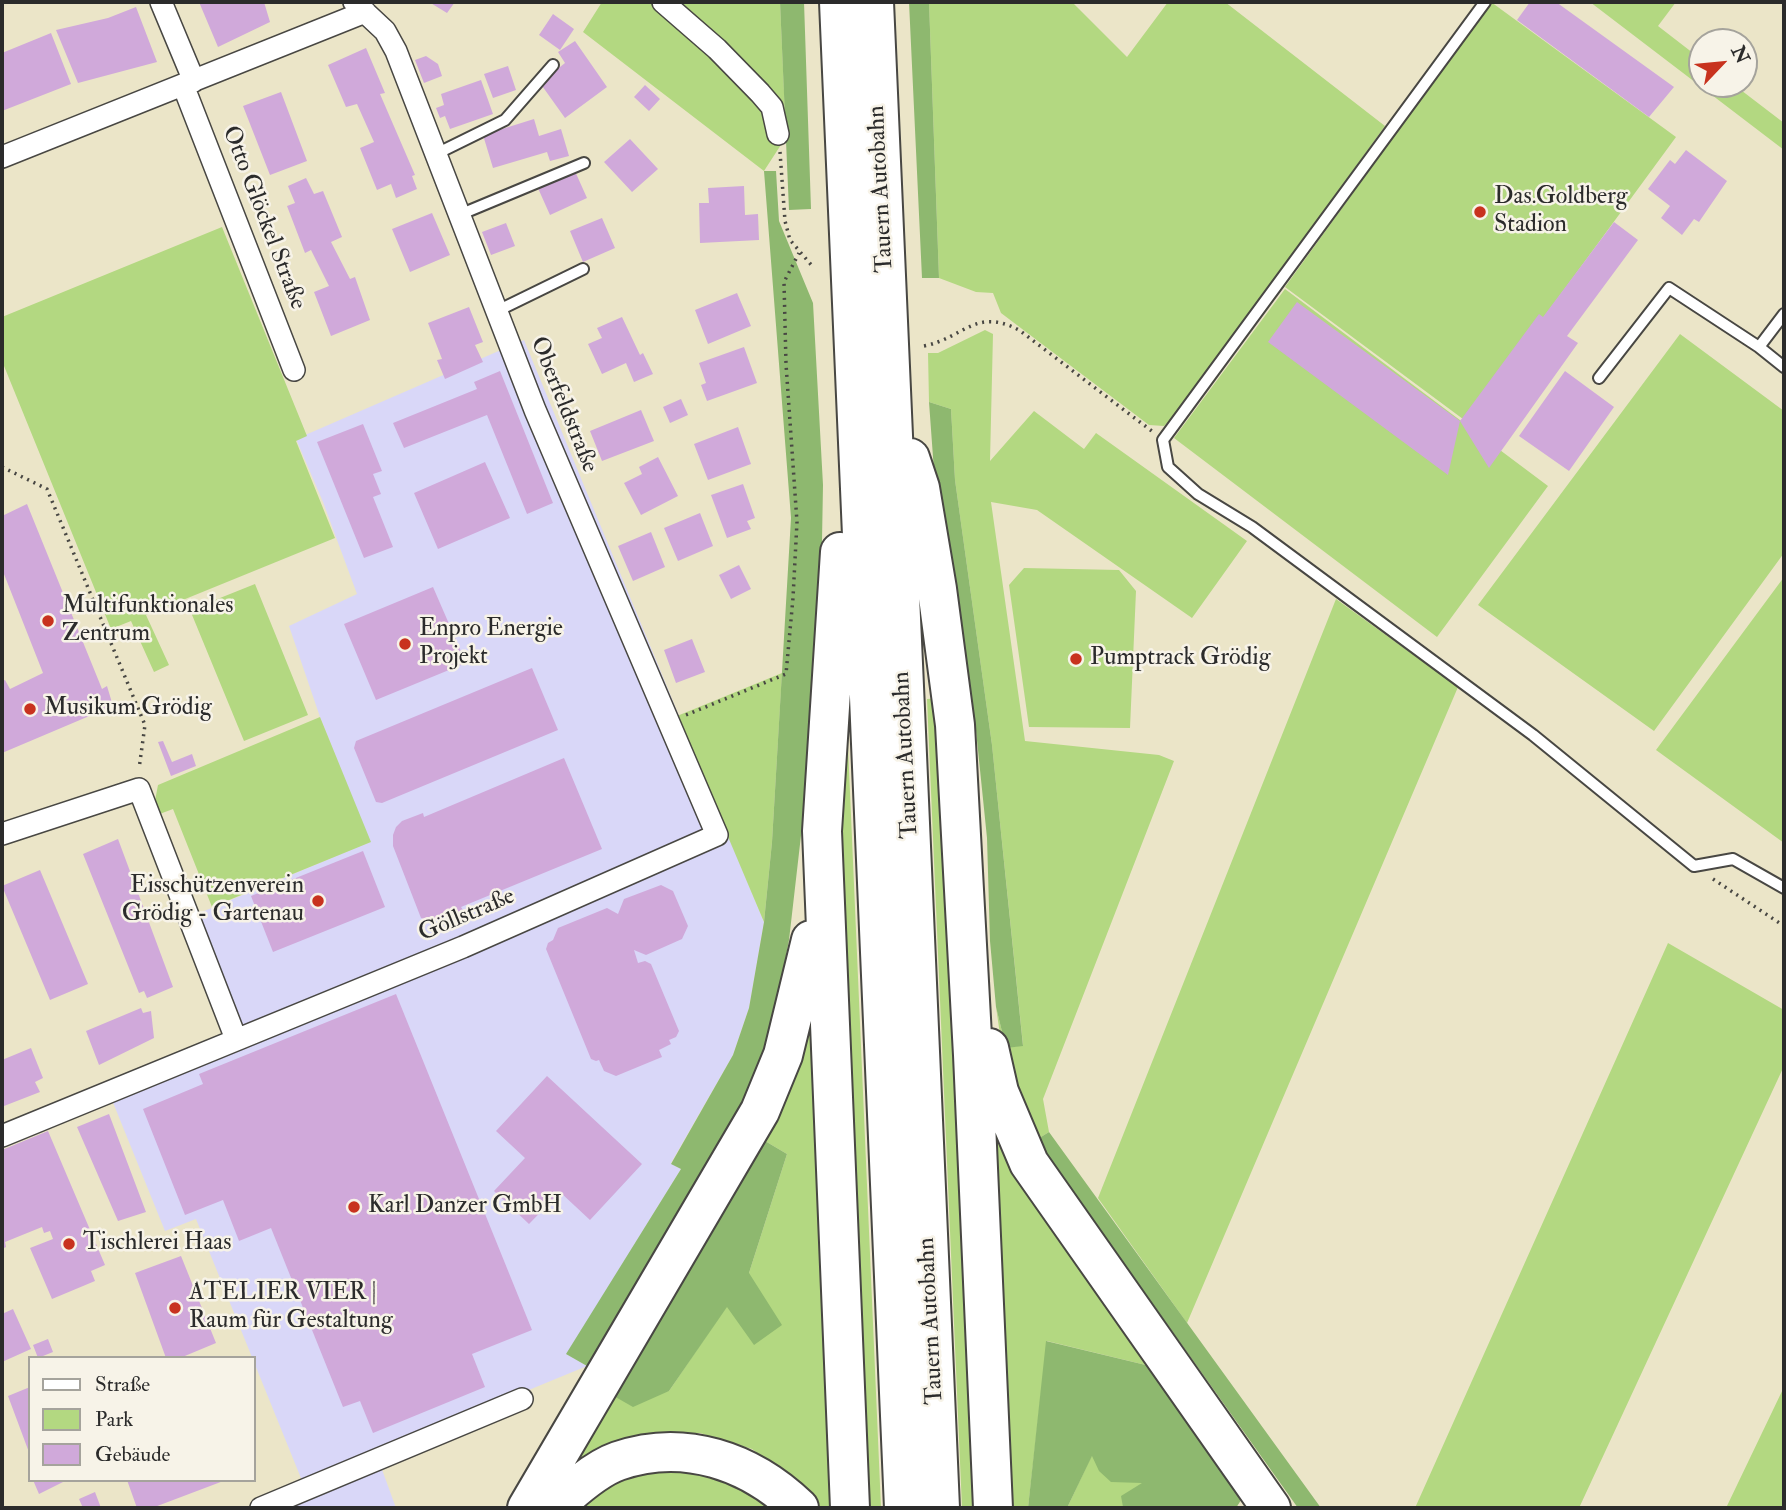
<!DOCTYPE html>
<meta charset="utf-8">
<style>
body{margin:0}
#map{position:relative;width:1786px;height:1510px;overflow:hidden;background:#ebe5c8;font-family:"IM FELL Double Pica",serif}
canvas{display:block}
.frame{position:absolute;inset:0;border:4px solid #2b2b2b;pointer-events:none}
.legend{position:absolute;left:28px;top:1356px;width:228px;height:126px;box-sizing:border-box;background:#f7f3e8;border:2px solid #a5a39c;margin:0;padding:9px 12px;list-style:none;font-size:21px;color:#2b2b2b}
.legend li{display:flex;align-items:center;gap:14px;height:35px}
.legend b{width:35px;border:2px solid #a5a39c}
.north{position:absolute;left:1688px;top:28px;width:70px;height:70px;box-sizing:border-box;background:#f7f3e8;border:2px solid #a5a39c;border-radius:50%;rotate:64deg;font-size:19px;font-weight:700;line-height:28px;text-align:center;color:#2b2b2b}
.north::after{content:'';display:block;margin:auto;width:24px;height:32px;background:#c8321e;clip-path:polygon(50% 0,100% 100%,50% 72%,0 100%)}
</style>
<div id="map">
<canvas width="1786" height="1510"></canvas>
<div class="frame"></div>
<ul class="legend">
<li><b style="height:9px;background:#fff"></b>Straße</li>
<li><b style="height:19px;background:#b3d881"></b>Park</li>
<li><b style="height:19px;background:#d0a9da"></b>Gebäude</li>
</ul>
<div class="north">N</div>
</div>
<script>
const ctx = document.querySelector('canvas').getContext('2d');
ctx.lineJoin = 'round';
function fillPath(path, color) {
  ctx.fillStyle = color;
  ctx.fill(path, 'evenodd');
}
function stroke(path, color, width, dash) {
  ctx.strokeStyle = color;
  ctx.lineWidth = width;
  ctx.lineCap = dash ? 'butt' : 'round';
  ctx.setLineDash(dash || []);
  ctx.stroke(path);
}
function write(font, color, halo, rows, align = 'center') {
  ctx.font = font + ' "IM FELL Double Pica",serif';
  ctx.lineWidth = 5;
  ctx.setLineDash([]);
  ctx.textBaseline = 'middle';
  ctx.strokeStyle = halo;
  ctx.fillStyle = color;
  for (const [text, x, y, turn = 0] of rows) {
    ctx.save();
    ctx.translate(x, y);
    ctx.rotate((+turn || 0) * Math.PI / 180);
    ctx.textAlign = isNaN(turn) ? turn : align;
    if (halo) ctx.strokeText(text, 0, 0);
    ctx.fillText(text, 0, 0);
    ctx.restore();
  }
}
fillPath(new Path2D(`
 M524,340L764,922L749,1008L733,1055L671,1163L681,1169L567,1354L587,1366L376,1453L396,1508H269L307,1493L196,1219L165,1231L112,1100L250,1047L197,914L370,842L320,717L289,626L357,594L323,502L296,439Z`), '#d9d7f8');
fillPath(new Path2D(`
 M602,2H780L786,137L764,171L583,32Z
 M929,2H1072L1127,57L1168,2H1225L1385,126L1178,413L1164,426L1149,425L1001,313L993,293L976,292L939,278Z
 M1491,2L1676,137L1467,422L1285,287Z
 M1590,2H1676L1658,26L1702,60V84H1733L1784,123V150Z
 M222,227L307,436L296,441L335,538L146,615L169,665L154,672L131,621L111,629L2,361V317Z
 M1285,289L1548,486L1437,637L1174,438Z
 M985,330L993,334L990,461L1034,411L1084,449L1096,433L1247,541L1192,618L1037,510L991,502L1025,741L1159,755L1174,761L1043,1099L1049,1132L1036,1140L1003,1055L996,1007L1006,1048L1023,1045L992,745L955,480L951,409L929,402L928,353H938Z
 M1680,334L1784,411V553L1654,731L1478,605Z
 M1024,568L1119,570L1136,591L1130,728L1029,727L1009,585Z
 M1784,577V843L1656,750Z
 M255,584L308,715L244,741L190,610Z
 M1336,599L1458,687L1187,1323L1098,1198Z
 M782,673L772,842L764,922L677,716Z
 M944,698L984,1508H962L927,699Z
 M846,700L881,1508H859L833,929Z
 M320,717L371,842L212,907L173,809L157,815L154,806L158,785Z
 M1668,943L1784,1010V1066L1579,1508H1415Z
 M812,970L838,1508H816L795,1481L752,1449L700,1433L655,1435L549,1498L612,1395L669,1391L749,1273L787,1154L760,1138Z
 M997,1131L1154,1367L1047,1341L1028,1508H1005L990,1133Z
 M1784,1387V1508H1726Z
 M1092,1455L1143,1483L1123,1507L1127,1508H1067Z
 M694,1465L782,1508H572L619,1477Z`), '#b3d881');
fillPath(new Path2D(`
 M780,2H804L811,209L789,210Z
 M909,2H929L939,278H922Z
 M764,171H776L779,221L813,303L823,485L821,596L806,792L789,940L775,1014L762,1061L733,1122L587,1366L566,1354L681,1169L671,1164L733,1055L749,1008L764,922L772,842L791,518Z
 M929,402L951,409L955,480L992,745L1023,1046L1006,1048L996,1007L990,941L987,838L975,721L937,512Z
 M1049,1132L1321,1508H1298L1036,1140Z
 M760,1138L787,1154L749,1273L782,1325L754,1345L727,1307L669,1391L633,1407L612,1395Z
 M1046,1341L1154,1367L1243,1497L1236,1508L1123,1507L1121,1496L1142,1483L1111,1482L1099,1471L1092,1456L1067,1508H1028Z`), '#8eb86f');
fillPath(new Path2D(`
 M199,2H264L270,22L218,47Z
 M429,2H455L447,13Z
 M1530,2H1556L1674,87L1649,117L1517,20Z
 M136,7L157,62L78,83L56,30L108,18Z
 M553,14L574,29L560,50L539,35Z
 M51,33L71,84L2,111V53Z
 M575,41L607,87L565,118L540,83L565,63L558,52Z
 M366,48L385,93L380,94L415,175L412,176L417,189L396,198L391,184L377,190L360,148L374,142L357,104L346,107L328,65Z
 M426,56L438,64L442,76L424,83L415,60Z
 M508,66L516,90L493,98L484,74Z
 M481,80L493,114L450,129L445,116L440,118L436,108L444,105L441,94Z
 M645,85L660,99L649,111L634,97Z
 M281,92L307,161L270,175L243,106Z
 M534,119L539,136L561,129L569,156L550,161L547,152L493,168L483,135Z
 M630,139L658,169L632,192L604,162Z
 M1686,150L1727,181L1699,222L1694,219L1682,235L1661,218L1670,206L1648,189L1670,160L1675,164Z
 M574,169L587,198L550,215L537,186Z
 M306,178L314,194L323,191L342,237L331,242L350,279L355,277L370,320L331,336L314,292L329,286L311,250L305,253L287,206L295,203L288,186Z
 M744,186L745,215L758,214L759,240L700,243L699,203H709L708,188Z
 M432,213L450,255L410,272L392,229Z
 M602,218L615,248L583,262L570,231Z
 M1614,222L1638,240L1567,336L1578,343L1489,468L1460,421L1539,314L1543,317Z
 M506,223L515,246L491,255L482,232Z
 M737,293L751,326L708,344L695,310Z
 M1297,302L1460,421L1448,475L1268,342Z
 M469,307L483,342L475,345L483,362L445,379L437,360L442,359L428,323Z
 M622,317L640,355L643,353L653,374L634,382L626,363L602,374L588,344L602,338L597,328Z
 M744,347L757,383L707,401L701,385L706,383L699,363Z
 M500,371L553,503L527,514L487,415L404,448L393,423L477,389L474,382Z
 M1565,371L1614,407L1569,471L1519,436Z
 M681,399L688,415L670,423L663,407Z
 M641,410L654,441L602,461L590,431Z
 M363,424L382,471L373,474L381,494L373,497L393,547L364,558L317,442Z
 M738,427L751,464L708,480L694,444Z
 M658,457L678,496L641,515L624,483L642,474L639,467Z
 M485,462L510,518L438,549L414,493Z
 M743,484L755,518L747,521L751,529L727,538L711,495Z
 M27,504L102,689L107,686L113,706L2,753V681L5,680L10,689L43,673L2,569V516Z
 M700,513L713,546L678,561L664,528Z
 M651,532L665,567L633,581L618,546Z
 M739,565L751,589L731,599L719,575Z
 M433,587L466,663L376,700L344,624Z
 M692,639L705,672L676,683L664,650Z
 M532,668L558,730L382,803L376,802L354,748L356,741Z
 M163,741L172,762L192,754L196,766L171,776L158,742Z
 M564,758L602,849L461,907L463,910L430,921L421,918L393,846V835L396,827L402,821L423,813L424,817Z
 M118,839L173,987L147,998L144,991L139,993L83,854Z
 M363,851L385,907L273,952L251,896Z
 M40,870L88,984L50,1000L2,886Z
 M661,885L673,891L688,926L682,939L646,955L634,950L638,963L645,961L651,964L679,1031L676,1037L669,1040L671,1044L659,1050L662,1057L616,1076L604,1071L599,1060L596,1061L591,1059L546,949L548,943L553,940L558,928L607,908L618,914L624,899Z
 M396,994L532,1330L472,1354L485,1387L373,1433L360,1401L343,1407L271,1228L239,1241L223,1200L185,1215L143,1109L203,1084L199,1074Z
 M141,1008L143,1013L151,1011L154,1038L99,1065L86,1031Z
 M31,1048L43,1078L35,1082L40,1092L4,1106L2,1099V1060Z
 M547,1076L642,1164L590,1220L560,1192L529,1224L494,1191L525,1158L496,1131Z
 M109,1114L146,1212L118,1221L77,1127Z
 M48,1131L105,1265L91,1271L95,1281L52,1299L30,1248L53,1239L50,1231L44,1233L42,1227L5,1242L6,1247L2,1249V1150Z
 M181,1256L216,1343L180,1358H166L135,1273Z
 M13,1309L31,1349L2,1362V1314Z
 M48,1339L53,1352L38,1358L33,1345Z
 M30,1387V1455L8,1396Z
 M33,1480H67L39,1494Z
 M127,1480H226L152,1508H137Z
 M95,1492L101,1508H83L79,1499Z`), '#d0a9da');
const service = new Path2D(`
 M1485,2L1163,440L1168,467L1198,494L1252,527L1533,735L1694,866L1733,859L1784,888
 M436,154L505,120L553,65
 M459,215L584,163
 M497,311L583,269
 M1784,314L1759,347L1784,367
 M1599,378L1669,288L1759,347`);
const minor = new Path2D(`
 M161,2L194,81
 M663,2L717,49L760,93L772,107L778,134
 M183,85L294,370
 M2,157L365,12
 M2,834L139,789L236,1039
 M2,1136L463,947L717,835L535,410L396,51L385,31L354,2
 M261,1508L522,1399`);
const motorway = new Path2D(`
 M839,2L904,1508
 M874,2L940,1508
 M910,458L920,488L937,589L955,725L973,1055L993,1508
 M840,552L822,831L850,1508
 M989,1048L999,1092L1029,1163L1271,1508
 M527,1508L760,1111L783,1055L811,940
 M553,1508C570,1492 595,1469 618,1461C684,1438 750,1461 799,1508`);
stroke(service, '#484743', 14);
stroke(minor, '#484743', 24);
stroke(motorway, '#484743', 42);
stroke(new Path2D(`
 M780,152L785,221L790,240L813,267
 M924,346C964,338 975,307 1019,330L1153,432
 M2,467L47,489L145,725L139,769
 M686,715L786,674L793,598L797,522L786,364L784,282L799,253
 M1713,879L1784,926`), '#484743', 3.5, [2, 5]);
stroke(service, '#fff', 10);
stroke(minor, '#fff', 21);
stroke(motorway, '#fff', 38);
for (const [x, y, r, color] of [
 [1480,212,7,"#c8321e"],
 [48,621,7,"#c8321e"],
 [405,644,7,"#c8321e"],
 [1076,659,7,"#c8321e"],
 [30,709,7,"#c8321e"],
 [318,901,7,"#c8321e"],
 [354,1207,7,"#c8321e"],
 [69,1244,7,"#c8321e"],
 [175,1308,7,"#c8321e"]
]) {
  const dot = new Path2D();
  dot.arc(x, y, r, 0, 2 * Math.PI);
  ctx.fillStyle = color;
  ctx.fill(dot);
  stroke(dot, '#f7f3e8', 2.5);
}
write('24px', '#2b2b2b', '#f7f3e8', [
 ["Tauern Autobahn",882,189,-93],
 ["Otto Glöckel Straße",263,218,69],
 ["Oberfeldstraße",563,405,68],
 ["Tauern Autobahn",907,755,-93],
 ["Göllstraße",467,916,-23],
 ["Tauern Autobahn",932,1321,-93]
]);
write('24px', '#2b2b2b', '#f7f3e8', [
 ["Das.Goldberg",1494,198],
 ["Stadion",1494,226],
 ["Multifunktionales",62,607],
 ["Zentrum",62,635],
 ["Enpro Energie",419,630],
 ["Projekt",419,658],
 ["Pumptrack Grödig",1090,659],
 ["Musikum Grödig",44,709],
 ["Eisschützenverein",304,887,"right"],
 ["Grödig - Gartenau",304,915,"right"],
 ["Karl Danzer GmbH",368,1207],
 ["Tischlerei Haas",83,1244],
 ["ATELIER VIER |",189,1294],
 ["Raum für Gestaltung",189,1322]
], 'left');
</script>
